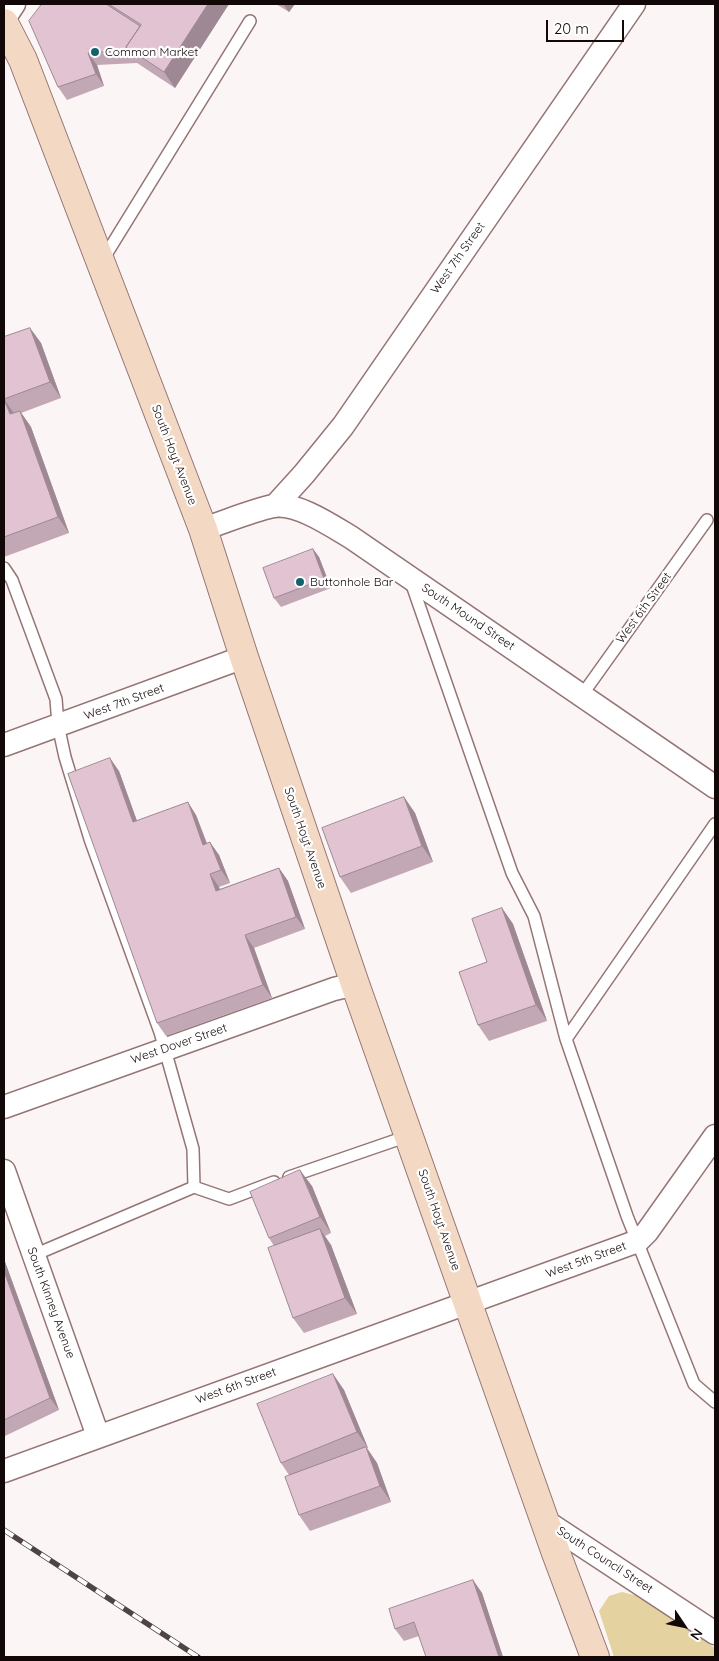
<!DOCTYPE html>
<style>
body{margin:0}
#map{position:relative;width:719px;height:1661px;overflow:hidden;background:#fcf5f5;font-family:Quicksand,sans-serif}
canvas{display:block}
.frame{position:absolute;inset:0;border:5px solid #130808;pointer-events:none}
.north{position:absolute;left:659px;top:1601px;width:50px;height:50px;-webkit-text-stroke:4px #fff;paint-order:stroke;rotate:124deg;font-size:14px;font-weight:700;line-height:20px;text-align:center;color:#130808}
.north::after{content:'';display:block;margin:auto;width:18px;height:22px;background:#130808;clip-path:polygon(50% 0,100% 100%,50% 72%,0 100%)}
.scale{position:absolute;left:546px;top:20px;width:78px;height:22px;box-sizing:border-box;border:2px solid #130808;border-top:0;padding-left:6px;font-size:15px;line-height:18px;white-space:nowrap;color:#130808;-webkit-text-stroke:4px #fff;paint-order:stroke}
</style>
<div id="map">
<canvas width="719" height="1661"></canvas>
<div class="frame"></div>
<div class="north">N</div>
<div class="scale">20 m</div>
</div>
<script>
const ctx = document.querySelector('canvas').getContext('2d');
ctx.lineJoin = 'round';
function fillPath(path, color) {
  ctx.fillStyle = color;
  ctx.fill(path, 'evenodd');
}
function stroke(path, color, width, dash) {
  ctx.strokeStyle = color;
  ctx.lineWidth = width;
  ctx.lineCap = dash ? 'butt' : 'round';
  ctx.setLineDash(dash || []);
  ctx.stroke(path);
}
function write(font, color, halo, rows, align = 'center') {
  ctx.font = font + ' Quicksand,sans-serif';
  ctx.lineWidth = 4.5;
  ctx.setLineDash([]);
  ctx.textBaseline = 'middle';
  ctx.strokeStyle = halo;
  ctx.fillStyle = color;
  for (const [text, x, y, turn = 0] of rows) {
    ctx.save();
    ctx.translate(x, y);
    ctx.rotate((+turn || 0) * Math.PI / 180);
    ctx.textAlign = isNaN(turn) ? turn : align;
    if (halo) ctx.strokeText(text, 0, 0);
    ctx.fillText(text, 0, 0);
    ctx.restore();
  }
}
fillPath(new Path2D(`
 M622,1592L638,1596L715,1648V1657H614L599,1611L609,1596Z`), '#e4d2a0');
const service = new Path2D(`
 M102,261L250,21
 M4,568L12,580L56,699L58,725L65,757L90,839L160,1032L193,1149L194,1187
 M411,582L512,873L534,916L566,1039
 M582,695L707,520
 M715,824L566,1039L627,1216L694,1384L715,1402
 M289,1177L408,1136
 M34,1255L194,1187L229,1199L274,1182`);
const minor = new Path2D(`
 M4,19L14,4
 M275,506L304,474L343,426L634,4
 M203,529C225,522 250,511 273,506C297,502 332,526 352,538L715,787
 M4,745L244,657
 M4,1107L334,989L355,984
 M4,1171L98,1436
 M4,1471L638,1241L647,1232L715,1136
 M545,1521L715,1633`);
const secondary = new Path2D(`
 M4,23L23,60L203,529L244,657L355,984L556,1553L595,1657`);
stroke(service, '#957574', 14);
stroke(minor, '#957574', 25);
stroke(secondary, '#957574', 30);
stroke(service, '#fff', 11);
stroke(minor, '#fff', 22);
stroke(secondary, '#f3d9c4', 28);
const rail = new Path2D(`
 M4,1530L198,1657`);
stroke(rail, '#4e4444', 5.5);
stroke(rail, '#fff', 4, [11]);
fillPath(new Path2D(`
 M42,4H229L175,88L137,63L97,65L104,86L67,100L58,87Z
 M276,4H295L289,12Z
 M30,328L41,343L61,398L21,413L31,427L69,533L4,557V337Z
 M313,549L319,557L331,588L281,607L274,598Z
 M119,771L137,821L196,815L207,843L219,855L230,883L219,887L220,889L279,868L288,881L305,929L254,948L272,998L166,1036L157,1023Z
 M404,797L415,813L433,862L351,893L340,877Z
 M502,908L513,924L547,1021L489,1041L478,1025L487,962Z
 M312,1186L331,1233L325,1236L331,1245L357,1314L304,1333L293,1318L274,1246L269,1238Z
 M4,1259L59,1410L5,1436L4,1434Z
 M333,1374L344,1390L368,1448H367L377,1463L391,1502L310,1531L299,1515L289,1475L281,1463Z
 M473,1580L482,1593L503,1657H426L419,1636L404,1641L395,1629Z`), '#c2a8b5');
fillPath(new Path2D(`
 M208,4H229L175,88L164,72Z
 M283,4H295L289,12Z
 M88,53L97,65L104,86L96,74Z
 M30,328L41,343L61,398L50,382Z
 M4,399L15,415L10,414Z
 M20,411L31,427L69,533L58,517Z
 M313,549L319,557L331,588L324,579Z
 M110,758L119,771L142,835L133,822Z
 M404,797L415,813L433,862L422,846Z
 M188,802L196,815L212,858L203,845Z
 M210,842L219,855L230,883L221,870Z
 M279,868L288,881L305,929L296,917Z
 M210,874L219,887L225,904L216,891Z
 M502,908L513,924L547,1021L536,1005Z
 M245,935L254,948L272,998L263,985Z
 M300,1170L312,1186L331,1233L320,1217Z
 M320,1229L331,1245L357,1314L345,1298Z
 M4,1259L59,1410L50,1398L4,1271Z
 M333,1374L344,1390L368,1448L357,1432Z
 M366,1447L377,1463L391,1502L380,1486Z
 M473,1580L482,1593L503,1657H499Z`), '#9e8893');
const building = new Path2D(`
 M42,4H106L140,26L126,47L128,50L88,53L96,74L58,87L29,21Z
 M109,4H208L164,72L126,47L141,25Z
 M30,328L50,382L4,399L10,414L20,411L58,517L4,537V337Z
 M313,549L324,579L274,598L263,568Z
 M110,758L133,822L188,802L203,845L210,842L221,870L210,874L216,891L279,868L296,917L245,935L263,985L157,1023L68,774Z
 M404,797L422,846L340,877L322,828Z
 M502,908L536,1005L478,1025L459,972L487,962L472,919Z
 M300,1170L320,1217L269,1238L250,1192Z
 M320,1229L345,1298L293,1318L268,1248Z
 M4,1271L50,1398L4,1420Z
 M333,1374L357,1432L281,1463L257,1404Z
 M366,1447L380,1486L299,1515L285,1477Z
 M473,1580L499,1657H426L414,1622L395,1629L389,1609Z`);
fillPath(building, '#e1c3d2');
stroke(building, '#9e8893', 1);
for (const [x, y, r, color] of [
 [95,52,5,"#14626b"],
 [300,582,5,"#14626b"]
]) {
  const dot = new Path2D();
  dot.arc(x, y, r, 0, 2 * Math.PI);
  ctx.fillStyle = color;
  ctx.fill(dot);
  stroke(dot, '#fff', 2);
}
write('12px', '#130808', '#fff', [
 ["Common Market",105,52],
 ["Buttonhole Bar",310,582]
], 'left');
write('12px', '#130808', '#fff', [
 ["West 7th Street",458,258,-55],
 ["South Hoyt Avenue",174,455,69],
 ["West 6th Street",644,608,-54],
 ["South Mound Street",468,617,34],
 ["West 7th Street",124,702,-20],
 ["South Hoyt Avenue",305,838,71],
 ["West Dover Street",179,1044,-19],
 ["South Hoyt Avenue",439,1220,71],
 ["West 5th Street",586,1260,-20],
 ["South Kinney Avenue",51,1303,70],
 ["West 6th Street",236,1386,-20],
 ["South Council Street",605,1560,33]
]);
</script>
